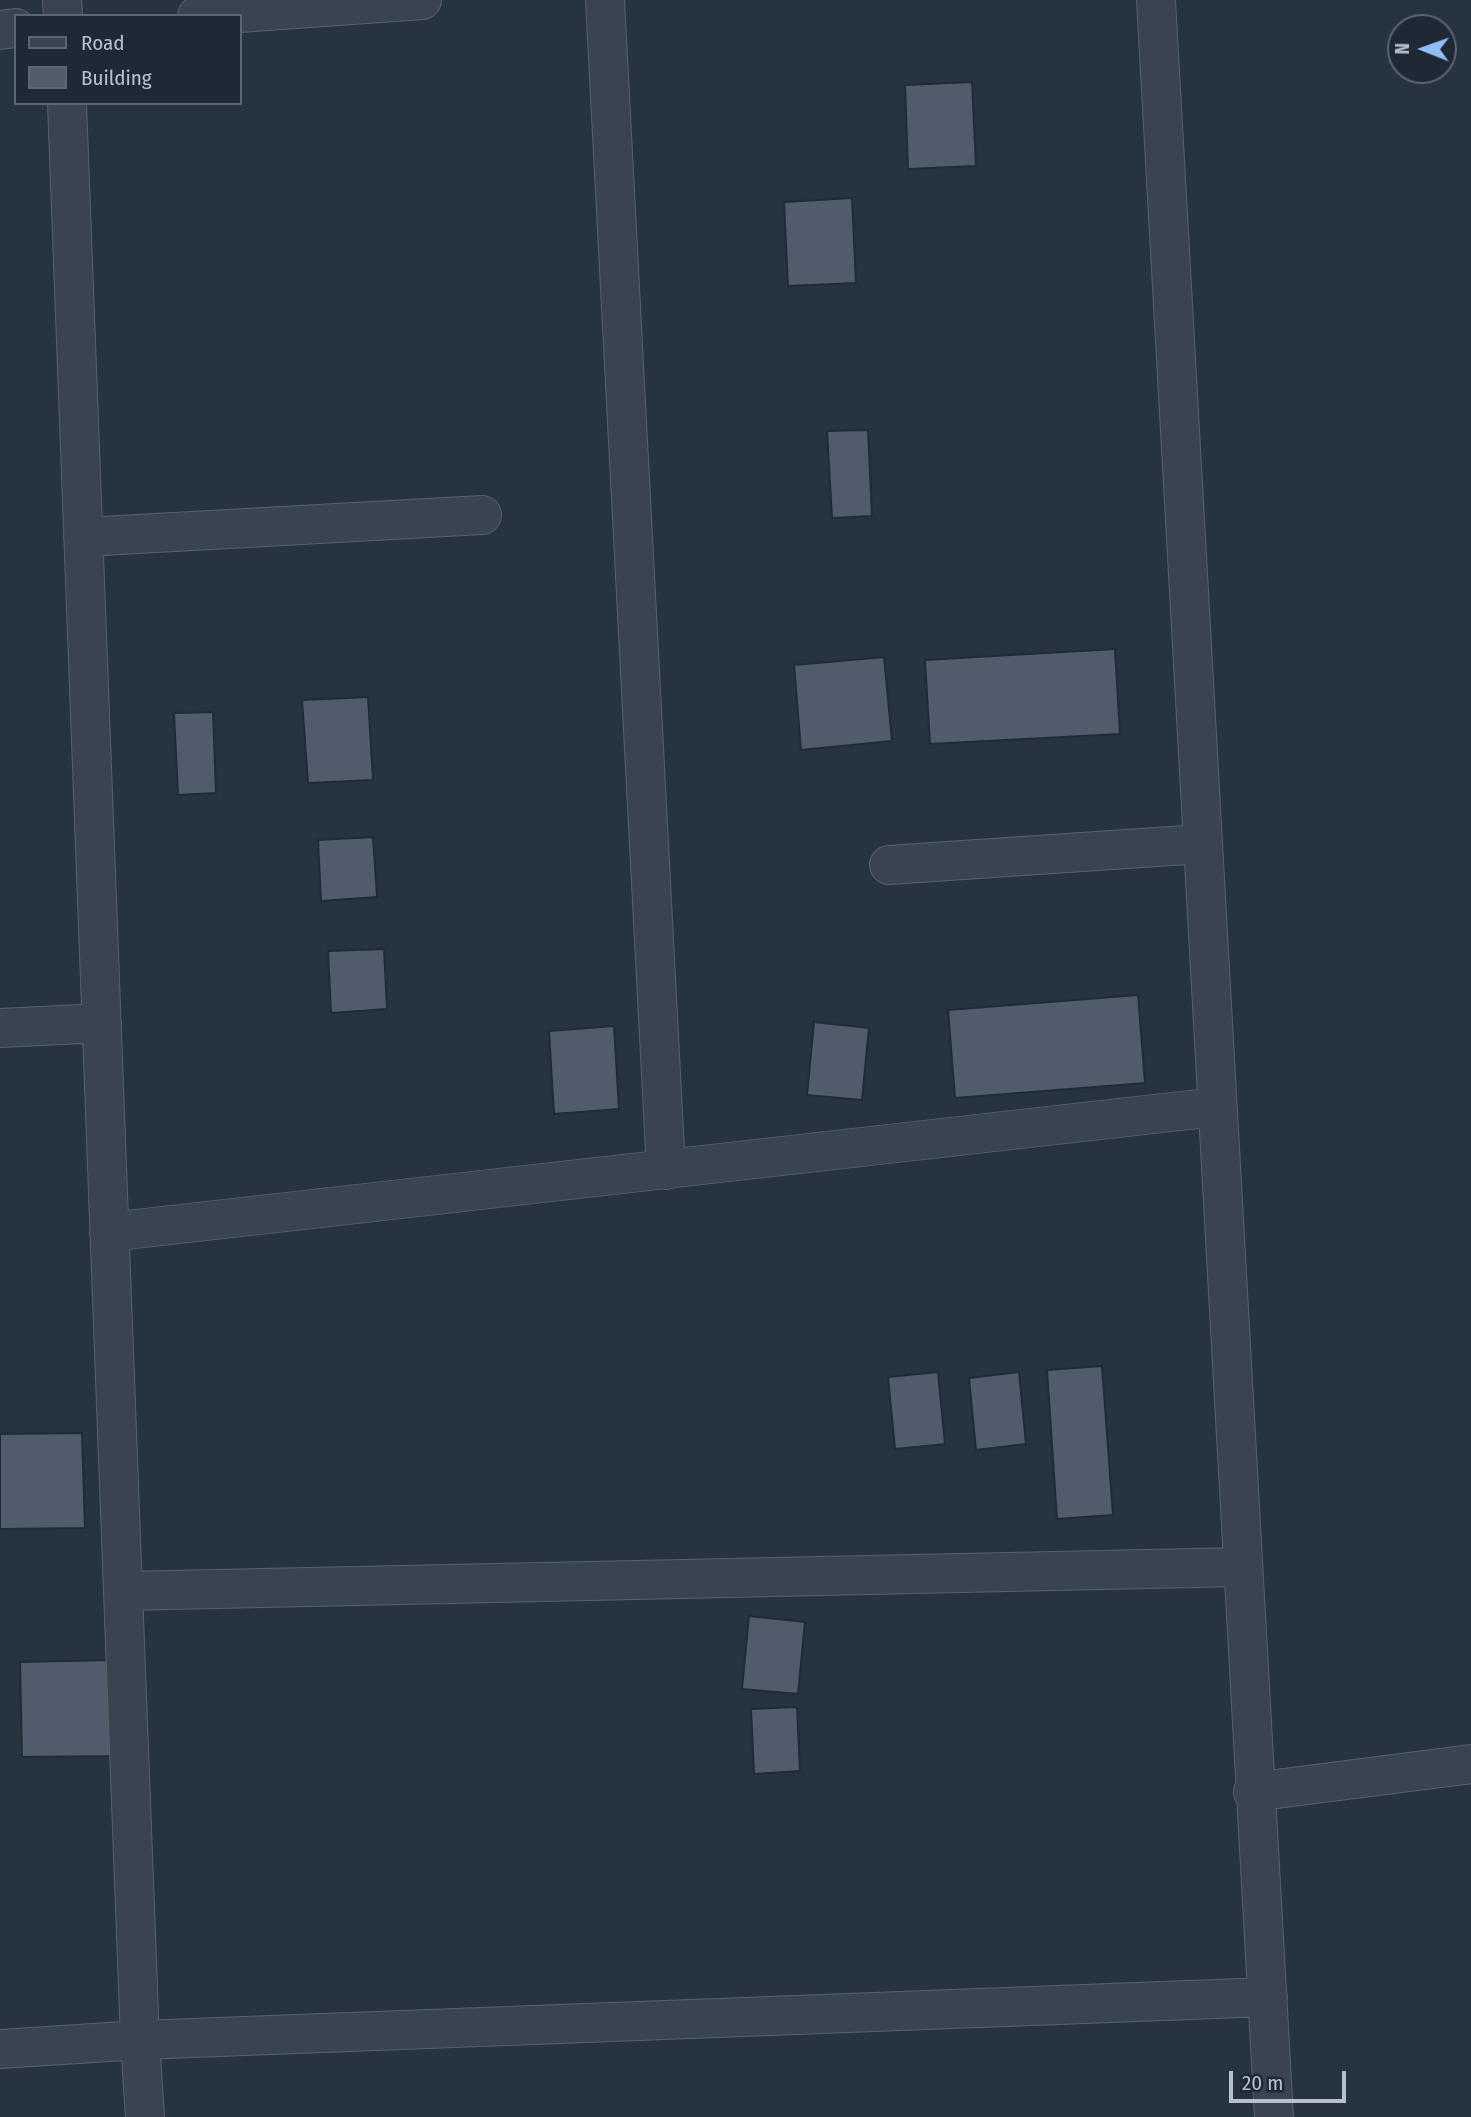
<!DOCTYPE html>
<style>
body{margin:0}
#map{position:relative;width:1471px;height:2117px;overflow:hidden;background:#263340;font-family:"Fira Sans Condensed",sans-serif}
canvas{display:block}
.legend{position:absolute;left:14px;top:14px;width:228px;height:91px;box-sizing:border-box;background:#1f2935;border:2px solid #5c6571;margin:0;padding:9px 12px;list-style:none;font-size:21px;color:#b7c0ca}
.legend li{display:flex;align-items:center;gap:14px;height:35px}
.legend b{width:35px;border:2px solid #5c6571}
.north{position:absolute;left:1387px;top:14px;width:70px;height:70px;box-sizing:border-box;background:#1f2935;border:2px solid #5c6571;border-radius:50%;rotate:271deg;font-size:19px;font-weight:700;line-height:28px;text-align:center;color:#b7c0ca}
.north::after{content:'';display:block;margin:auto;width:24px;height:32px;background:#91bef5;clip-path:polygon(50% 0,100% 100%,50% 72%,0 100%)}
.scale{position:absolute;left:1229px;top:2071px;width:117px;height:32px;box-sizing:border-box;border:4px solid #b7c0ca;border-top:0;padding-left:9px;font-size:21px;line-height:24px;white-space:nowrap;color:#b7c0ca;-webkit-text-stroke:5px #1f2935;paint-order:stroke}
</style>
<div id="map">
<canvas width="1471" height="2117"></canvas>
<ul class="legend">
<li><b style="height:9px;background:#3a4450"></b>Road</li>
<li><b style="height:19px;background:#505c6b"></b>Building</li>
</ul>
<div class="north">N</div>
<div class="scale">20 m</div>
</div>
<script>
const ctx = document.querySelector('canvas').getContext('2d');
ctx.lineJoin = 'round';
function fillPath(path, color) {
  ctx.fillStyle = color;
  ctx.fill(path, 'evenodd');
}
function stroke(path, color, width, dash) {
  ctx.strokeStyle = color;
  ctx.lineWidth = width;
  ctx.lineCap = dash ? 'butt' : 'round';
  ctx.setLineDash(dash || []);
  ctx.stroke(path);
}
const building = new Path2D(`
 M972,82L976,166L908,169L905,85Z
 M852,198L856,283L788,286L784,202Z
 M868,430L872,516L832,518L827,431Z
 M1115,649L1120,734L930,744L925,660Z
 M884,657L892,741L801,750L794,665Z
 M368,697L373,780L308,783L302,700Z
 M213,712L216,793L178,795L174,713Z
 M373,837L377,897L321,901L318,840Z
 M384,949L387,1009L331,1013L328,951Z
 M1138,995L1145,1083L955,1098L948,1010Z
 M814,1022L869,1028L862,1100L807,1095Z
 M614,1026L619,1109L554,1114L549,1031Z
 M1102,1366L1113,1515L1057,1519L1047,1370Z
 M938,1372L945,1444L895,1449L888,1377Z
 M1019,1372L1026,1444L976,1450L969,1378Z
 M82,1433L85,1528L0,1529V1434Z
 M749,1616L805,1622L798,1694L742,1689Z
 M111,1660L112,1756L22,1757L20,1662Z
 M797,1707L800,1771L754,1774L751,1709Z`);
fillPath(building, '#505c6b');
stroke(building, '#212b37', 2);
const minor = new Path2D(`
 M62,0L63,16
 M605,0L666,1170
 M1156,0L1274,2117
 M197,16L422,0
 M0,30L16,28
 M67,103L123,1591
 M83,537L482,515
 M889,865L1201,844
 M0,1028L102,1023
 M109,1232L1216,1107
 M1253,1792L1471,1764
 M0,2049L140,2040L1268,1997
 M145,2117L140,2040L123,1591L1241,1567`);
stroke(minor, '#58626d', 40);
stroke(minor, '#3a4450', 38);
</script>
